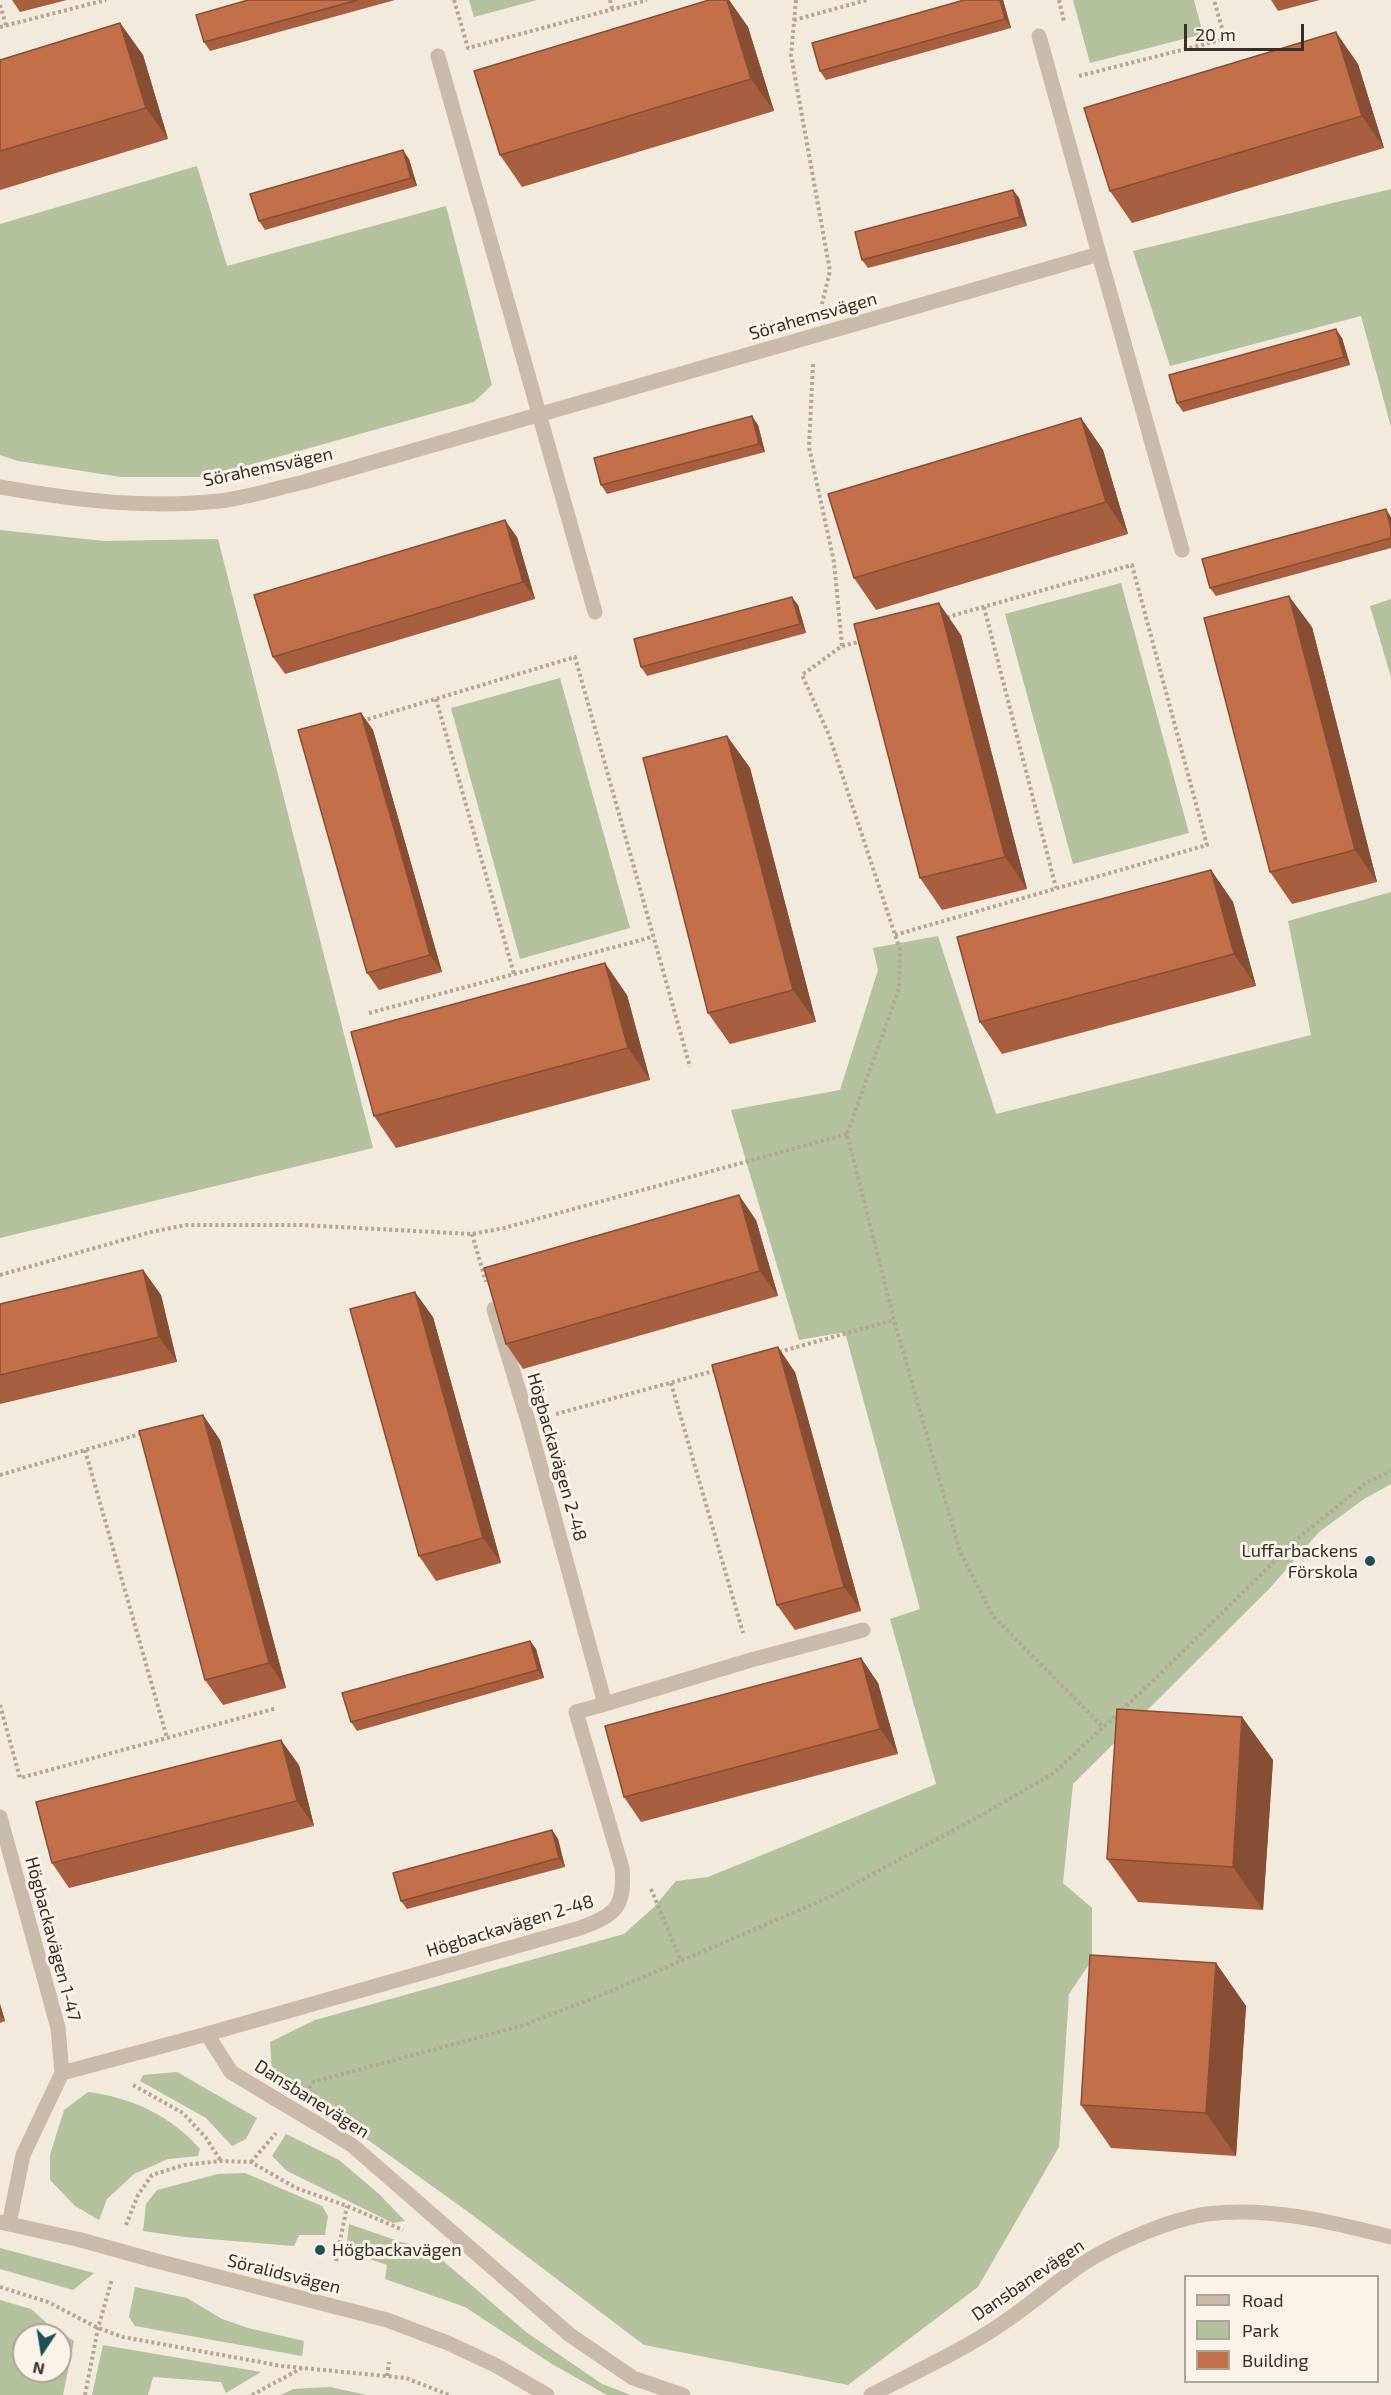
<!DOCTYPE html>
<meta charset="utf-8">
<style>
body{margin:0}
#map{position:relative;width:1391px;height:2395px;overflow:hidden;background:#f2eadd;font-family:"Exo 2",sans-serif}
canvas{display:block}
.legend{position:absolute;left:1184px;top:2275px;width:195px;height:108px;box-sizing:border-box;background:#f9f3ea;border:2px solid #aba49d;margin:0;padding:8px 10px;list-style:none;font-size:18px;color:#372e29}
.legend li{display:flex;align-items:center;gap:12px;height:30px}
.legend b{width:30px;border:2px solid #aba49d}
.north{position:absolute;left:12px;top:2323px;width:60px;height:60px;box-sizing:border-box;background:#f9f3ea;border:2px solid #aba49d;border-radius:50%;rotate:192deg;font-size:16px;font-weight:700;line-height:24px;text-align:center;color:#372e29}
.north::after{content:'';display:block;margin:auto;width:21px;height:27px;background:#1f5058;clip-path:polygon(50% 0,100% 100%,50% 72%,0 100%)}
.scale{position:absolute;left:1184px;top:24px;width:120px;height:27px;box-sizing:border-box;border:3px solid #372e29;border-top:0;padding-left:8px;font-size:18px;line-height:21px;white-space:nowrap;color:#372e29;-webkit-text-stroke:4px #f9f3ea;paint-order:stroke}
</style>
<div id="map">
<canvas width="1391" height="2395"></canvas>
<ul class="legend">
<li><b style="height:8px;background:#cabaa9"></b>Road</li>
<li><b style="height:16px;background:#b3c19d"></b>Park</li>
<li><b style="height:16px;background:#c36f4a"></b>Building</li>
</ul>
<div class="north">N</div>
<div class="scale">20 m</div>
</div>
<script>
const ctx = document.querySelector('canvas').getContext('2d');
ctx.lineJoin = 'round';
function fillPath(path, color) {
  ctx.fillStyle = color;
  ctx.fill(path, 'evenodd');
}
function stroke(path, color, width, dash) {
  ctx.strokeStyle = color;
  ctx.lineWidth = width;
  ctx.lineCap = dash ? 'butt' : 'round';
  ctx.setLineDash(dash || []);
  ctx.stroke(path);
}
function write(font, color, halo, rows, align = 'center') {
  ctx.font = font + ' "Exo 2",sans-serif';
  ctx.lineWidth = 6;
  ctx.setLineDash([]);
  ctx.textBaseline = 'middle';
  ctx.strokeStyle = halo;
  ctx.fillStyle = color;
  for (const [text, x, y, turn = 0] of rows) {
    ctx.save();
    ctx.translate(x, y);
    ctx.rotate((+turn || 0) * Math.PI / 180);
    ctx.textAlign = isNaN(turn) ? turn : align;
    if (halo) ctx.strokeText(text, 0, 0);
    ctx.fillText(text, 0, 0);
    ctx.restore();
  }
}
fillPath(new Path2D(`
 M469,0H537L474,17Z
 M1073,0H1194L1203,34L1090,63Z
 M197,166L227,266L446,206L492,385L474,402L206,477H121L18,461L0,455V224Z
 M1391,189V427L1361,316L1170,366L1133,251Z
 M0,530L104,541L218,539L373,1148L0,1238Z
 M1121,583L1189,833L1073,864L1005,614Z
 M1391,599V677L1370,606Z
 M560,678L630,928L520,959L451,708Z
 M1391,892V1484L1364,1499L1319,1532L1270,1588L1073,1784L1063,1883L1092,1908V1960L1069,1994L1059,2147L978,2287L848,2385L644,2345L471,2214L325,2109L272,2073L270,2042L315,2020L624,1934L654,1907L676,1881L708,1877L936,1784L890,1619L920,1609L845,1332L799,1340L731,1110L840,1090L878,970L873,948L938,936L996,1114L1311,1035L1288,921Z
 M177,2072L257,2118L246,2139L232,2146L206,2118L140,2081L143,2075Z
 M88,2092C130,2097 172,2116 200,2149L198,2156L168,2159L134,2174L107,2199L99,2220L75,2206L50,2180V2155L64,2110Z
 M286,2134L339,2160L379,2194L405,2221L393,2223L287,2171L272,2156Z
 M245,2173L322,2206L328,2216L325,2235H299L294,2246L185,2237L143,2231L146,2204L157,2190L218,2174Z
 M349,2224L401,2242L428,2248L526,2332L602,2384L631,2395H607L552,2364L465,2307L385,2279L387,2265L346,2251Z
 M0,2248L94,2273L73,2290L0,2269Z
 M135,2287L187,2298L222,2319L248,2328L304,2341L302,2356L135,2326L129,2317Z
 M0,2300L31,2309L49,2325L74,2341L63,2395H0ZM24,2335H60V2371H24Z
 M103,2345L261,2372L226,2393L221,2382L153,2377L148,2395H92Z
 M330,2387L367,2395H281L293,2389Z`), '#b3c19d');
stroke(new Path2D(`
 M454,0L468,48L647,0
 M610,0L612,9
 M796,0L791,55L830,271L822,304
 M1059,0L1064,21
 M0,5L6,25
 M794,20L867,0
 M0,27L106,0
 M1079,76L1225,39L1214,0
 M813,364L809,447L834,562L842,646L802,675L829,735L900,950L899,989L847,1134L894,1320L960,1552L993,1616L1103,1727
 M984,607L1056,888
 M842,646L862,641
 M436,699L514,974
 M362,721L575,657L690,1067
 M895,935L1207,845L1132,565L944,618
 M369,1013L652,937
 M472,1234L486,1282
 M0,1275L151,1232L186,1225H301L472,1234L504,1228L847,1134
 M779,1352L894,1320
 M671,1383L743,1633
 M556,1414L717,1370
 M85,1450L167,1738
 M0,1475L143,1433
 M0,1705L20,1778L277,1708
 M651,1889L681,1961
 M133,2085L183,2113L206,2138L221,2161
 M309,2088L313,2082L521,2026L599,1996L832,1896L978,1817L1054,1773L1155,1679L1297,1539L1366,1483L1391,1471
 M251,2162L276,2133
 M126,2225L138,2195L152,2175L184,2165L221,2161L251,2162L296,2188L347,2206L403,2230
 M336,2261L347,2206
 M0,2287L48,2302L98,2328L123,2337L282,2366L406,2378L449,2395
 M387,2376L389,2362
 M85,2395L98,2328L112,2279
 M252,2395L302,2368`), '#b6a593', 4, [3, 3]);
stroke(new Path2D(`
 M1039,36L1099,254
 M438,56L595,612
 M0,487C73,500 145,509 219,501C247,498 276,488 304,482L1099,254L1182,550
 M605,1704L751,1660L863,1630
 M0,1817L58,2028L62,2073
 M207,2034L580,1928C616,1915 625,1907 622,1868L576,1712L605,1704L528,1421L494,1309
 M316,2123L353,2146L570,2335L633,2378L683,2395
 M0,2222L81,2240
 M9,2224L23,2155L62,2073L207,2034L231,2072L274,2098
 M149,2259L387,2320L448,2343L495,2365L547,2395
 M871,2395C915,2372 962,2351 1003,2323C1031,2304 1056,2282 1084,2263C1115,2243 1169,2220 1206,2214C1268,2206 1332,2222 1391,2237`), '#cabaa9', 15);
stroke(new Path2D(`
 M274,2098L316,2123
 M81,2240L149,2259`), '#cabaa9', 15);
fillPath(new Path2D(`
 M12,0H67L20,12Z
 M248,0H395L210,51L204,42Z
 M709,0H729L748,27L774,111L522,187L500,155Z
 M964,0H1003L1011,28L826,80L820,71Z
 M1271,0H1320L1278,11Z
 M120,23L143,55L168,139L0,190V60Z
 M1358,64L1384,148L1132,223L1110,191Z
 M409,159L417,186L265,230L259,221Z
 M1013,190L1019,198L1027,226L868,268L862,260Z
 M1342,338L1350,365L1183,412L1177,403Z
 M1081,418L1103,450L1128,534L876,610L854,578Z
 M758,425L765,452L607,494L601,485Z
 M1391,517V548L1216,596L1210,588Z
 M517,537L535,599L285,674L273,657Z
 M798,605L806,633L647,676L641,667Z
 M1312,627L1377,882L1292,904L1270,872Z
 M961,635L1027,889L942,910L920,878Z
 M361,713L373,730L442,972L379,990L367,973Z
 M727,736L750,768L816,1022L730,1044L708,1013Z
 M1211,870L1233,902L1256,986L1002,1054L980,1022Z
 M627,995L650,1080L396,1148L374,1116Z
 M756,1220L778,1296L523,1369L506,1344Z
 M143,1270L161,1295L177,1362L0,1404V1304Z
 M433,1317L501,1563L436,1581L419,1556Z
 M795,1372L861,1611L795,1630L777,1605Z
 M203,1415L220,1440L286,1688L223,1705L205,1680Z
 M530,1641L536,1649L544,1678L357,1731L351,1722Z
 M861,1658L878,1683L898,1754L641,1822L624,1797Z
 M1242,1717L1273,1760L1263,1910L1138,1902L1107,1859Z
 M299,1765L314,1826L69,1888L52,1863Z
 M552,1830L558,1839L565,1867L407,1909L401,1901Z
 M1216,1963L1246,2006L1236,2156L1111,2148L1081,2105Z
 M0,2004L5,2021L0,2023Z`), '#a85f40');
fillPath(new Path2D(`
 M727,0H729L748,27L774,111L751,79Z
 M1000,0H1003L1011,28L1005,19Z
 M120,23L143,55L168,139L146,108Z
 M1336,32L1358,64L1384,148L1362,116Z
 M403,150L409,159L417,186L411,178Z
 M1013,190L1019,198L1027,226L1020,217Z
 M1336,329L1342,338L1350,365L1344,357Z
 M752,416L758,425L765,452L759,444Z
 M1081,418L1103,450L1128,534L1106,502Z
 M1386,509L1391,517V529Z
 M505,520L517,537L535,599L523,582Z
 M1289,596L1312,627L1377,882L1355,850Z
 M792,597L798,605L806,633L800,624Z
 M939,603L961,635L1027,889L1005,857Z
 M361,713L373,730L442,972L430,955Z
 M727,736L750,768L816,1022L793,990Z
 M1211,870L1233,902L1256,986L1234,954Z
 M605,963L627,995L650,1080L628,1048Z
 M739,1195L756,1220L778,1296L760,1271Z
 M143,1270L161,1295L177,1362L159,1337Z
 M415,1292L433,1317L501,1563L483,1538Z
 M778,1347L795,1372L861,1611L844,1587Z
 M203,1415L220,1440L286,1688L269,1663Z
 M530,1641L536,1649L544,1678L538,1670Z
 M861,1658L878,1683L898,1754L880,1729Z
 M1242,1717L1273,1760L1263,1910L1233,1867Z
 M281,1740L299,1765L314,1826L297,1801Z
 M552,1830L558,1839L565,1867L559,1858Z
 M1216,1963L1246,2006L1236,2156L1206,2113Z
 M0,2004L5,2021L0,2015Z`), '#884e34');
const building = new Path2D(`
 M248,0H358L204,42L196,15Z
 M709,0H727L751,79L500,155L474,71Z
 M964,0H1000L1005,19L820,71L812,43Z
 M120,23L146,108L0,151V60Z
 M1336,32L1362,116L1110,191L1084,108Z
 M403,150L411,178L259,221L250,194Z
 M1013,190L1020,217L862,260L855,232Z
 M1336,329L1344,357L1177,403L1169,375Z
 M752,416L759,444L601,485L594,458Z
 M1081,418L1106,502L854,578L828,494Z
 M1386,509L1391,529V538L1210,588L1202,559Z
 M505,520L523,582L273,657L254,595Z
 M1289,596L1355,850L1270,872L1204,618Z
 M792,597L800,624L641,667L634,639Z
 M939,603L1005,857L920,878L854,624Z
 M361,713L430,955L367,973L298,730Z
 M727,736L793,990L708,1013L643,758Z
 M1211,870L1234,954L980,1022L957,937Z
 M605,963L628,1048L374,1116L351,1032Z
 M739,1195L760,1271L506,1344L484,1268Z
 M143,1270L159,1337L0,1375V1304Z
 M415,1292L483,1538L419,1556L350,1309Z
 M778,1347L844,1587L777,1605L712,1365Z
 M203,1415L269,1663L205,1680L139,1431Z
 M530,1641L538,1670L351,1722L342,1693Z
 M861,1658L880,1729L624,1797L605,1726Z
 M1117,1709L1242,1717L1233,1867L1107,1859Z
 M281,1740L297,1801L52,1863L36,1802Z
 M552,1830L559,1858L401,1901L393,1873Z
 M1090,1955L1216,1963L1206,2113L1081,2105Z`);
fillPath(building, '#c36f4a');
stroke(building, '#884e34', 1.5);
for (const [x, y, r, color] of [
 [1370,1561,6,"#1f5058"],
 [320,2250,6,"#1f5058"]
]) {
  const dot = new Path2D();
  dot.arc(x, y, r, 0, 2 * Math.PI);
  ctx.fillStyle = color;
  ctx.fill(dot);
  stroke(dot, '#f9f3ea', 2);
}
write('18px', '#372e29', '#f9f3ea', [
 ["Sörahemsvägen",813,316,-16],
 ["Sörahemsvägen",268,467,-12],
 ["Högbackavägen 2-48",557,1457,74],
 ["Högbackavägen 2-48",510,1926,-17],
 ["Högbackavägen 1-47",53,1939,75],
 ["Dansbanevägen",312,2099,32],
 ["Söralidsvägen",284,2274,14],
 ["Dansbanevägen",1028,2280,-34]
]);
write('18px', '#372e29', '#f9f3ea', [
 ["Luffarbackens",1358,1551],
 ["Förskola",1358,1572],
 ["Högbackavägen",332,2250,"left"]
], 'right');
</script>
